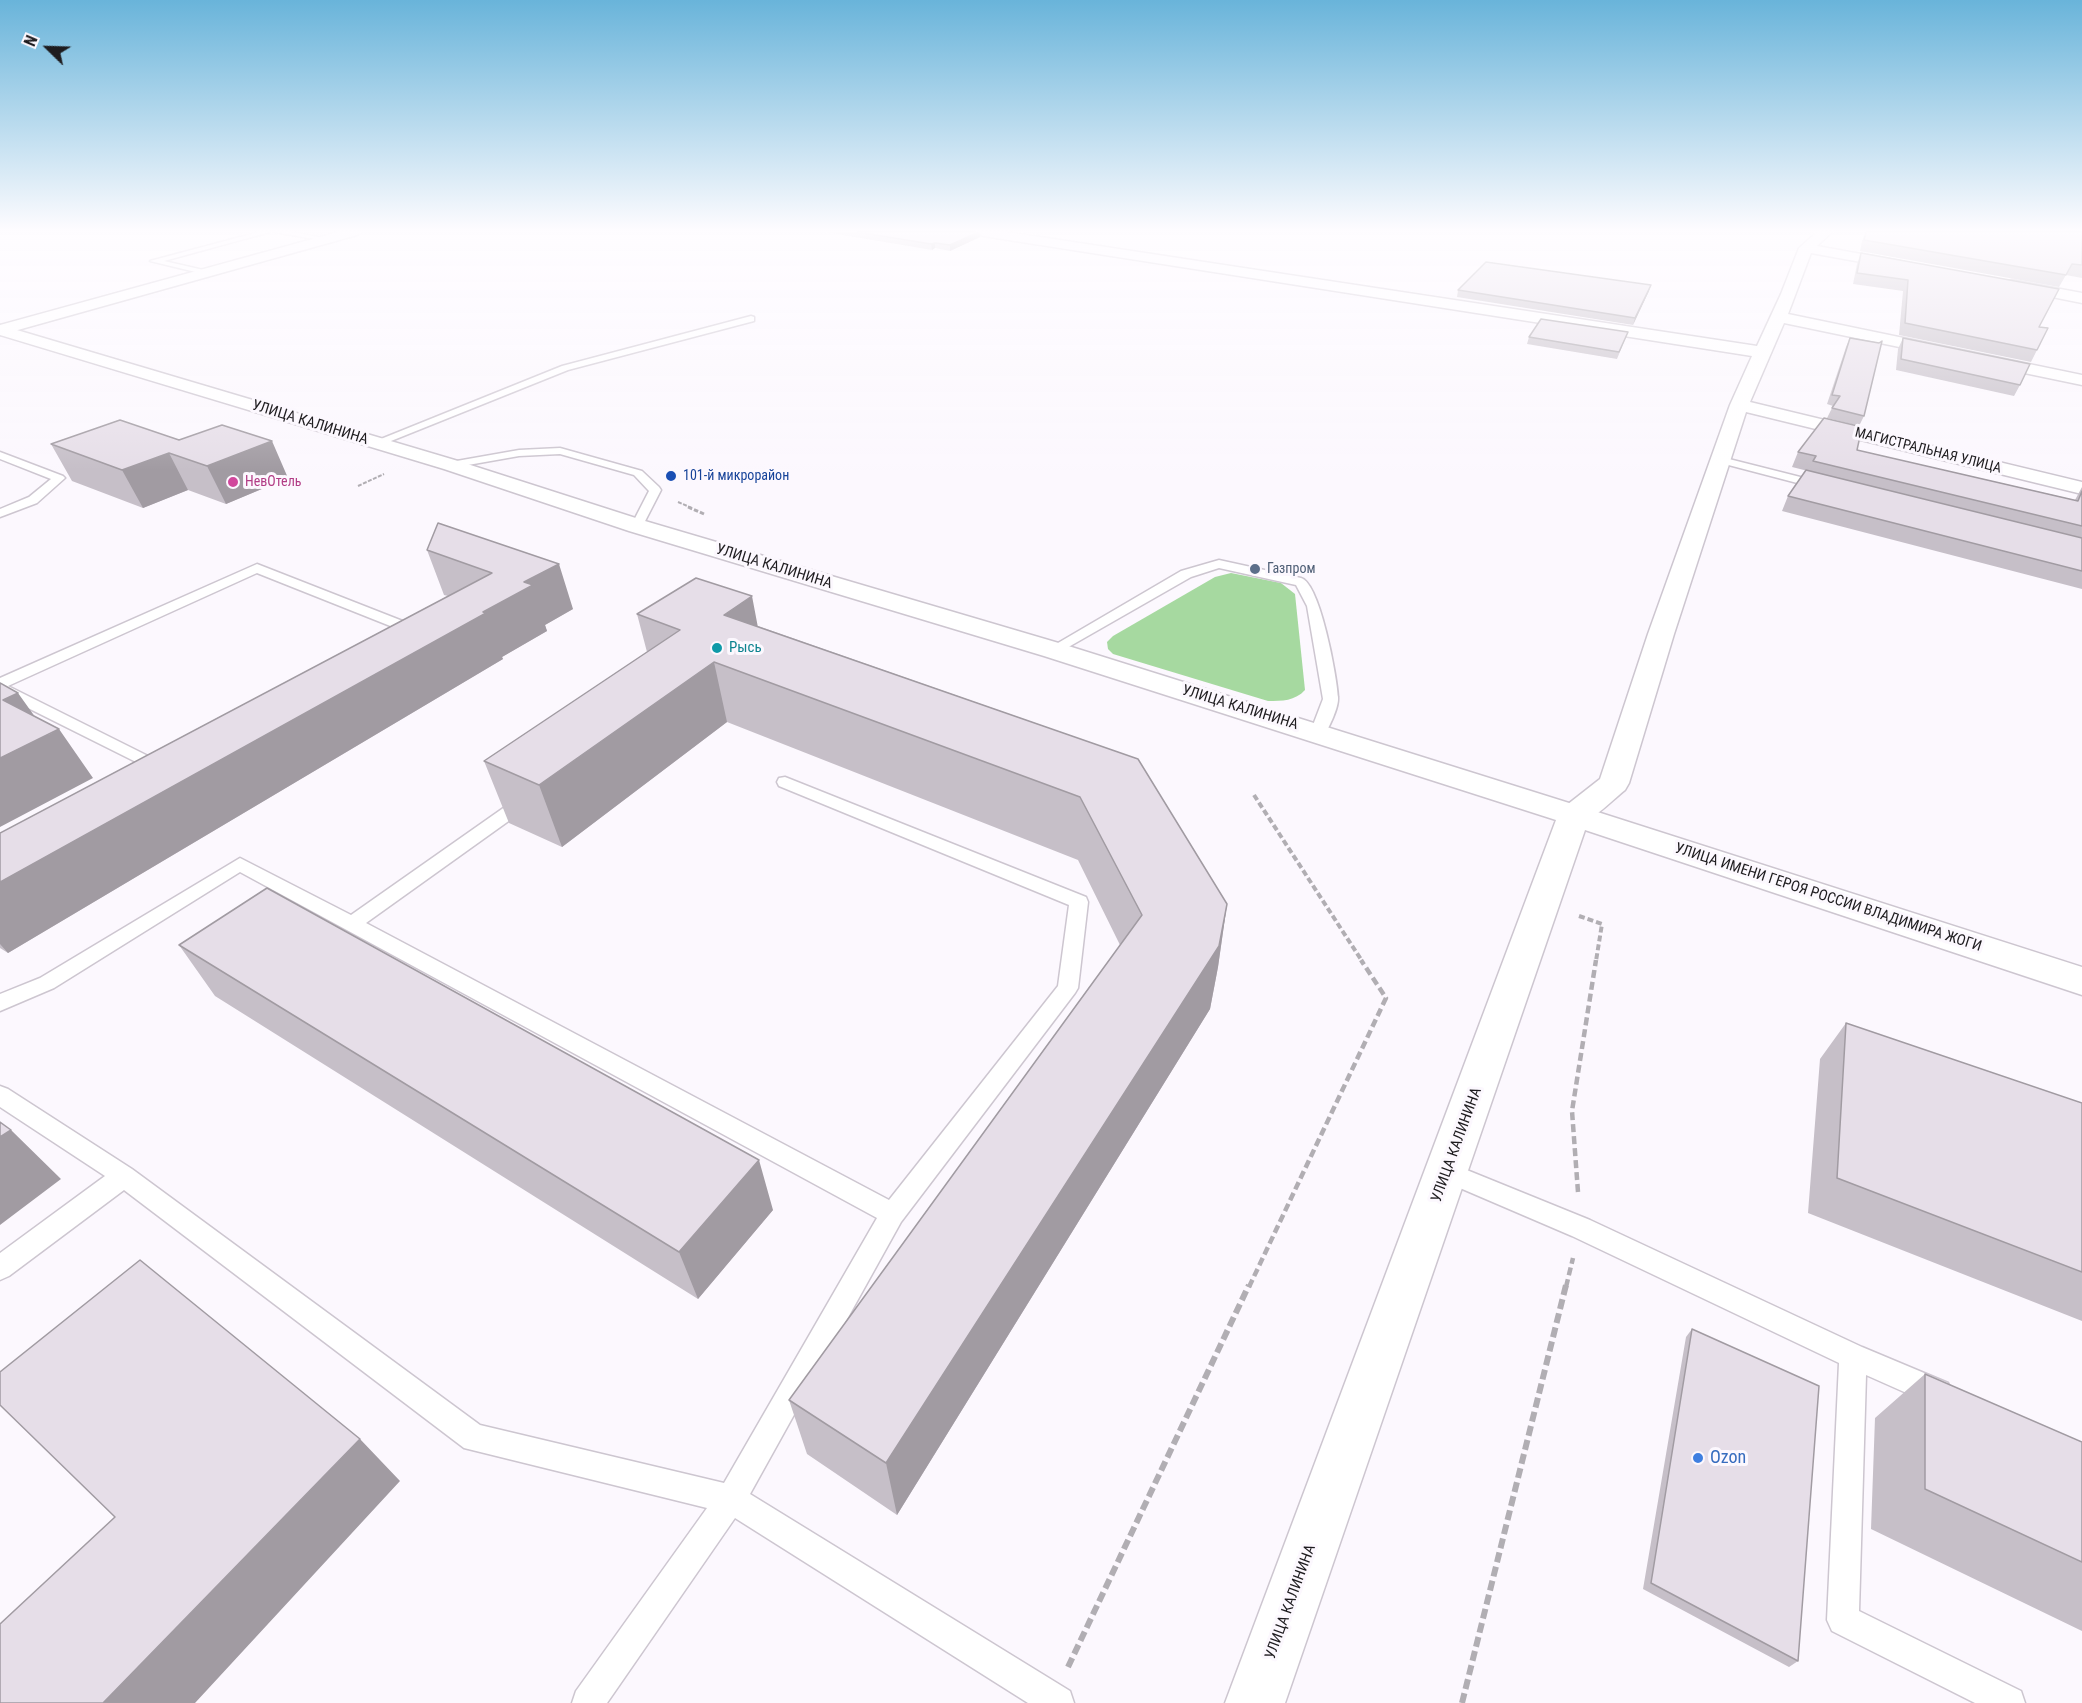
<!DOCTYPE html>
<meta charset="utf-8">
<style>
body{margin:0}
#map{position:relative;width:2082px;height:1703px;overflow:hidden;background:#fcf8fe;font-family:"Roboto Condensed",sans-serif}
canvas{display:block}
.north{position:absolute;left:18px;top:18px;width:60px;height:60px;-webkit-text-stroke:4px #fcf8fe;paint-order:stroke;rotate:293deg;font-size:16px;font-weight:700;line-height:24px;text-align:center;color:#1e1c1f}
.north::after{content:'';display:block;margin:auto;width:21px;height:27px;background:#1e1c1f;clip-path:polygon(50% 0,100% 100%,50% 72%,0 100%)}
</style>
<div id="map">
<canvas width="2082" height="1703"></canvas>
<div class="north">N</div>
</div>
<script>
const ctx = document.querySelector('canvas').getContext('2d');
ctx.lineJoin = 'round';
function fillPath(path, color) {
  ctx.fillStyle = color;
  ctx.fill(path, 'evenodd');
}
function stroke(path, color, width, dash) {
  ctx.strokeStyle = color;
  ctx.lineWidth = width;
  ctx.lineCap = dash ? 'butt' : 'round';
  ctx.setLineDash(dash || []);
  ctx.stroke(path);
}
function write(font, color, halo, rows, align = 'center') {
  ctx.font = font + ' "Roboto Condensed",sans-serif';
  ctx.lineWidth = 6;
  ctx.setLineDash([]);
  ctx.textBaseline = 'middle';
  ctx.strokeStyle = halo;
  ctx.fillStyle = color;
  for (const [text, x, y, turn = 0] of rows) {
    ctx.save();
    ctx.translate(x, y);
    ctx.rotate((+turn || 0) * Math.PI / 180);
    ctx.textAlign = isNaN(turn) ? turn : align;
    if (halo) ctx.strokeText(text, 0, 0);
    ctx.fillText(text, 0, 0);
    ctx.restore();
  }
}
fillPath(new Path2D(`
 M1231,573L1281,583L1295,594L1305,690C1295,701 1282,701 1268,701L1113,654L1108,649L1107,642L1113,636L1215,577Z`), '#a6d9a0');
const service = new Path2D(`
 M259,232H270L164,261L208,271V275L150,261Z
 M275,232H291L330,239L326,241Z
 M751,316L754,317V321L568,370L381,445L377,446L371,443L562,366Z
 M560,448L642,471L659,487L661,490L641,529L637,530L631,526L649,491L634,475L560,454L519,456L451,468L445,465L451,462L519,450Z
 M0,452L63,476L65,478L37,503L0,517V509L29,497L51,479L0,459Z
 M1721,457L1828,484L1830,486L1824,490L1717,462V458Z
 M1219,560L1301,578C1320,583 1337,677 1338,697C1339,707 1329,727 1324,736L1318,738L1310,733L1323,699L1307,606L1296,585L1219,568L1191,577L1058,653L1053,654L1046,650L1181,571Z
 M257,564L423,629L425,632L423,635H413L257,573L8,686L168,766L170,770L168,774L162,775L0,694V678Z
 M785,777L1086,897L1088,902L1078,988L1075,993L901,1222L750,1494L1070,1691L1074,1703H1028L735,1518L607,1703H572L576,1691L707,1508L464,1448L124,1190L9,1276L0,1280V1253L105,1176L0,1107V1086L8,1089L132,1169L480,1425L724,1483L877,1218L240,872L54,988L0,1011V994L40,978L240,858L351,915L519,797H531L534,801L531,805L366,923L889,1200L1058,986L1069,905L779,786L777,782L779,778Z
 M1447,1162L1590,1220L1862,1347L1948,1383L1952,1393L1948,1403L1938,1407L1866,1375L1859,1611L2021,1691L2025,1703H1975L1832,1631L1827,1620L1839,1363L1572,1236L1439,1179L1435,1172L1439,1165Z`);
const minor = new Path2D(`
 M338,232H359L357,235L0,335V325Z
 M976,232H1007L1757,346L1781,294L1799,248L1817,232H1832L1817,246L1905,262L1912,266L1905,270L1811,253L1788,314L2082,375V385L1784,323L1750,402L2082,482V494L1746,412L1674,634L1629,783L1625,790C1606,805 1588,829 1563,822L1558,815L1563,808L1600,779L1648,634L1730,405L1752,356L983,236Z
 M2012,280L2082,293V303L2007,288L2004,285L2007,282Z`);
const secondary = new Path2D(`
 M0,325L458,461L645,521L1062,644L1585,808L2082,967V995L1585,830L1285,1703H1225L1556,820L1044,656L629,531L444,469L0,335Z`);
stroke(service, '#cdc6d0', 3);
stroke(minor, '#cdc6d0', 3);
stroke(secondary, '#cdc6d0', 3);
stroke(new Path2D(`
 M358,486L384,474
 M678,502L692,508`), '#b1aeb3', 2, [4, 1.5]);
stroke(new Path2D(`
 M688,507L704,514`), '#b1aeb3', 3, [4.5, 2]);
stroke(new Path2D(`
 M1254,795L1362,961
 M1579,916L1602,924L1596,961`), '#b1aeb3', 4, [6, 3]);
stroke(new Path2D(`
 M1578,1192L1572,1111L1596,960
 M1249,1287L1386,998L1361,960
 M1566,1287L1573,1258`), '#b1aeb3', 4.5, [8, 4]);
stroke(new Path2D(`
 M1068,1667L1249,1285
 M1462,1703L1566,1285`), '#b1aeb3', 6, [10, 4.5]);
fillPath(service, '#fff');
fillPath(minor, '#fff');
fillPath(secondary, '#fff');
fillPath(new Path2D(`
 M825,232H980V237L950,251L935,248L932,250Z
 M1866,232H2082V278L2066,275L2059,287L1860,251L1862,241Z
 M1861,253L2039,327L2037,350L2031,362L1899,335L1903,291L1853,284L1857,264Z
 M1458,290L1649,291L1633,325L1457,297Z
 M1628,332L1617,359L1527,344L1529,337Z
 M1850,338L1864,416L1859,426L1827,418L1833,406L1827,404L1846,347Z
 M1903,338L2020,385L2014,396L1896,370L1898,349Z
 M120,420L288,478L226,504L188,490L143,508L72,481L51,444Z
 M1857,450L2075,500L2082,487V589L1782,511L1788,496L1808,471L1792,467L1798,452Z
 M438,523L573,609L545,625L547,631L502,657L503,659L8,953L0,948V833L448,596L444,595L427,550Z
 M637,614L758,626L1138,759L1227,904L1218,967L1210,1009L897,1515L807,1454L789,1400L1120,945L1078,860L727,722L562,847L509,823L484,761L647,652Z
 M179,945L773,1210L698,1299L215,996Z
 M1846,1023L2082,1103V1321L1808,1213L1820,1059Z
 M1692,1329L1798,1661L1789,1667L1643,1589L1686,1337Z
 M1925,1374L2082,1442V1631L1871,1529L1875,1418Z`), '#c6bfc8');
fillPath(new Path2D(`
 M980,232V237L950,251V245Z
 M935,243V248L932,250L931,244Z
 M1651,285L1649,291L1633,325L1635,318Z
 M272,441L288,478L226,504L207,466Z
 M169,453L188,490L143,508L122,470Z
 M559,564L573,609L545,625L547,631L502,657L503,659L8,953L0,944V882L483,612L524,582Z
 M752,596L763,654L724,615Z
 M714,662L727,722L562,847L539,785Z
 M18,693L48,735L59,729L93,778L0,827V758L3,700Z
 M1227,904L1218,967L1210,1009L897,1515L886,1463Z
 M11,1130L61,1179L0,1225V1137Z
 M759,1160L773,1210L698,1299L679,1252Z
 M360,1439L400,1481L195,1703H103Z`), '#a19ba2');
const building = new Path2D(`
 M857,232H979L950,245L935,243L931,244Z
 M1866,232H2082V265L2072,264L2066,275L1864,240Z
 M1861,253L2059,289L2039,327L2048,328L2037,350L1905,323L1908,280L1857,273Z
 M1486,262L1651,285L1635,318L1458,290Z
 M1541,319L1628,332L1619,352L1529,337Z
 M1850,338L1879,343L1882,341L1864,416L1832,408L1840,396L1832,395Z
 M1903,338L2030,364L2020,385L1901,359Z
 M1824,418L1862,427L1857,450L2078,501L2082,491V526L1813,461L1816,456L1798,452Z
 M120,420L179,440L222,425L272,441L207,466L169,453L122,470L51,444Z
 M1806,470L2082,538V571L1788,496Z
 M438,523L559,564L524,582L533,585L483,612L486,613L0,882V833L492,573L427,550Z
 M696,578L752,596L724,615L1138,759L1227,904L1219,946L886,1463L789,1400L1142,915L1080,797L714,662L539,785L484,761L680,630L637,614Z
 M0,683L18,693L3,700L59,729L0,758Z
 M267,888L759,1160L679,1252L179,945Z
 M1846,1023L2082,1103V1272L1837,1178Z
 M0,1122L11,1130L0,1137Z
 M140,1260L360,1439L103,1703H0V1624L115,1517L0,1405V1372Z
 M1692,1329L1819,1386L1798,1661L1651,1583Z
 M1925,1374L2082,1442V1562L1925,1489Z`);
fillPath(building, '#e6dee8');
stroke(building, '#a19ba2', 1.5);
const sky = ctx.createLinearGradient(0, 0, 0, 470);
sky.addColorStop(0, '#69b4da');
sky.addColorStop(0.49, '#fefcff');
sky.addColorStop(1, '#fefcff00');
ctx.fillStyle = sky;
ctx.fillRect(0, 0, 2082, 470);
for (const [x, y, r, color] of [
 [671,476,6,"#1a4fb4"],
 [233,482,6,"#d1479c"],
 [1255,569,6,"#5c6f8a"],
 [717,648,6,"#0f9aa8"],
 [1698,1458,6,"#3f7fe0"]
]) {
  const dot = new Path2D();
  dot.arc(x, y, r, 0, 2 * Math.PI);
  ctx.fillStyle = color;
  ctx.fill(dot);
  stroke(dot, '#fcf8fe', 2);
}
write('14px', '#1e1c1f', '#fcf8fe', [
 ["МАГИСТРАЛЬНАЯ УЛИЦА",1928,451,14]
]);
write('14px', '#164399', '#fcf8fe', [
 ["101-й микрорайон",683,476]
], 'left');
write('14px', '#b23c85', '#fcf8fe', [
 ["НевОтель",245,482]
], 'left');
write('14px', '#4e5e75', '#fcf8fe', [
 ["Газпром",1267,569]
], 'left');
write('15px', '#1e1c1f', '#fcf8fe', [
 ["УЛИЦА КАЛИНИНА",310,423,17],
 ["УЛИЦА КАЛИНИНА",774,567,17],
 ["УЛИЦА КАЛИНИНА",1240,708,17],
 ["УЛИЦА ИМЕНИ ГЕРОЯ РОССИИ ВЛАДИМИРА ЖОГИ",1828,898,18],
 ["УЛИЦА КАЛИНИНА",1457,1145,-70],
 ["УЛИЦА КАЛИНИНА",1291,1602,-70]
]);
write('15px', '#0d838f', '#fcf8fe', [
 ["Рысь",729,648]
], 'left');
write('18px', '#366cbe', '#fcf8fe', [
 ["Ozon",1710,1458]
], 'left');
</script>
